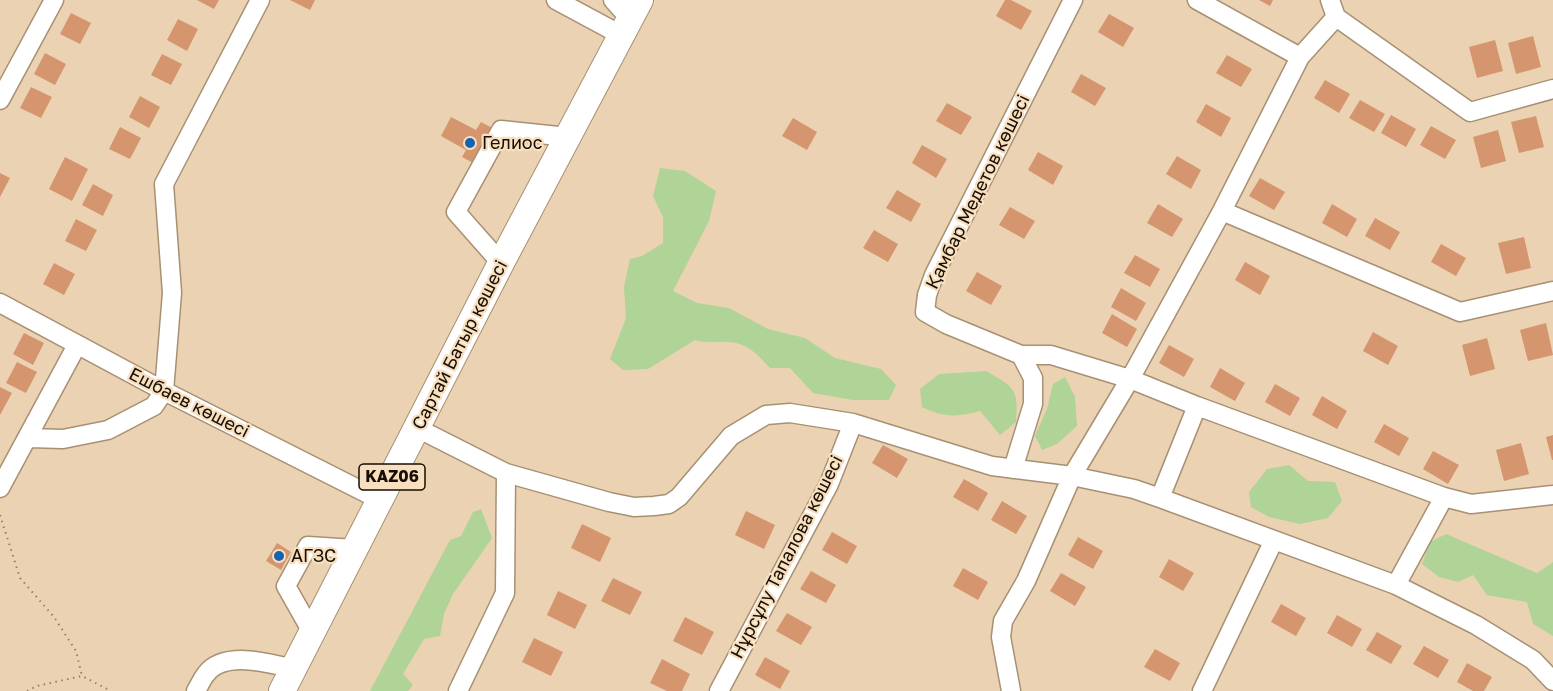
<!DOCTYPE html>
<meta charset="utf-8">
<style>
body{margin:0}
canvas{display:block;background:#ebd2b2}
</style>
<canvas width="1553" height="691"></canvas>
<script>
const ctx = document.querySelector('canvas').getContext('2d');
ctx.lineJoin = 'round';
function fillPath(path, color) {
  ctx.fillStyle = color;
  ctx.fill(path, 'evenodd');
}
function stroke(path, color, width, dash) {
  ctx.strokeStyle = color;
  ctx.lineWidth = width;
  ctx.lineCap = dash ? 'butt' : 'round';
  ctx.setLineDash(dash || []);
  ctx.stroke(path);
}
function write(font, color, halo, rows, align = 'center') {
  ctx.font = font + ' "Golos Text",sans-serif';
  ctx.lineWidth = 4.5;
  ctx.setLineDash([]);
  ctx.textBaseline = 'middle';
  ctx.strokeStyle = halo;
  ctx.fillStyle = color;
  for (const [text, x, y, turn = 0] of rows) {
    ctx.save();
    ctx.translate(x, y);
    ctx.rotate((+turn || 0) * Math.PI / 180);
    ctx.textAlign = isNaN(turn) ? turn : align;
    if (halo) ctx.strokeText(text, 0, 0);
    ctx.fillText(text, 0, 0);
    ctx.restore();
  }
}
fillPath(new Path2D(`
 M660,168L685,171L716,191L709,221L673,291L697,303L729,308L768,329L805,338L835,358L881,369L896,385L889,400H853L813,393L790,368H770C758,355 747,342 727,342C715,341 707,344 695,340L648,369L623,370L610,359L626,318L624,287L630,259L642,256L663,243V217L653,196Z
 M986,371C1014,387 1019,389 1016,422L1000,435L980,411C958,417 944,418 922,407L920,389L939,374Z
 M1065,377L1075,397L1077,426L1057,444L1042,450L1035,436L1047,409L1053,384Z
 M1289,465L1308,481L1335,482L1342,501L1328,518L1300,524L1269,517L1251,507L1249,492L1267,469Z
 M481,509L492,538L453,594L444,614L440,636L424,639L403,674L413,685L408,691H370L450,540L461,536L473,512Z
 M1446,534L1537,573L1553,562V636L1533,624L1527,602L1487,595L1473,575L1458,582L1439,577L1422,564L1430,542Z`), '#b0d397');
fillPath(new Path2D(`
 M197,0H219L214,9Z
 M290,0H315L310,10Z
 M1005,0H1011L1032,11L1021,30L996,16Z
 M1259,0H1273L1270,6Z
 M71,13L91,23L80,44L60,34Z
 M1109,14L1134,28L1123,47L1098,32Z
 M178,19L198,29L187,51L167,40Z
 M1533,36L1541,67L1516,74L1508,43Z
 M1495,40L1503,71L1477,78L1469,47Z
 M45,53L66,64L55,85L34,74Z
 M162,54L182,64L171,85L151,75Z
 M1227,55L1252,69L1241,87L1216,73Z
 M1081,74L1106,88L1095,106L1071,92Z
 M1325,80L1350,94L1339,113L1314,98Z
 M31,87L52,97L41,118L20,108Z
 M140,96L160,107L149,128L129,117Z
 M1360,100L1385,114L1374,132L1349,118Z
 M947,103L972,117L961,135L936,121Z
 M1206,104L1231,118L1221,137L1196,122Z
 M1391,115L1416,129L1406,147L1381,133Z
 M1536,116L1544,147L1519,153L1511,122Z
 M451,117L476,130L481,122L494,129L475,164L462,157L466,150L441,136Z
 M793,118L817,132L807,150L782,136Z
 M1431,126L1456,140L1445,159L1420,145Z
 M120,127L141,138L130,159L109,149Z
 M1498,130L1506,161L1481,168L1473,137Z
 M922,145L947,159L936,178L912,163Z
 M1038,152L1063,166L1053,185L1028,170Z
 M1177,156L1201,170L1191,189L1166,174Z
 M65,157L88,169L72,201L49,189Z
 M0,173L10,178L0,197Z
 M1260,178L1285,192L1274,210L1249,196Z
 M93,184L113,195L103,216L82,205Z
 M897,190L921,204L911,222L886,208Z
 M1158,204L1183,219L1172,237L1147,223Z
 M1332,204L1357,219L1347,237L1322,223Z
 M1010,207L1035,221L1024,239L999,225Z
 M1375,218L1400,232L1390,250L1365,236Z
 M76,219L97,230L86,251L65,241Z
 M874,230L898,244L888,262L863,248Z
 M1524,237L1531,268L1506,274L1498,243Z
 M1441,244L1466,258L1456,276L1431,262Z
 M1135,255L1160,269L1150,287L1124,273Z
 M1245,262L1270,276L1260,295L1235,280Z
 M54,263L75,274L64,295L43,284Z
 M977,272L1002,286L991,305L966,291Z
 M1121,288L1146,303L1136,321L1111,307Z
 M1112,314L1137,329L1127,347L1102,333Z
 M1546,323L1553,355L1528,361L1520,330Z
 M1373,332L1398,346L1388,365L1363,351Z
 M24,333L44,343L33,365L13,354Z
 M1487,338L1495,369L1470,376L1462,345Z
 M1169,345L1194,359L1184,377L1159,363Z
 M17,362L37,372L26,393L6,383Z
 M1220,368L1245,383L1235,401L1210,387Z
 M1275,384L1300,398L1290,416L1265,402Z
 M0,387L12,393L0,415Z
 M1322,396L1347,411L1337,429L1312,415Z
 M1384,424L1409,438L1399,456L1374,442Z
 M1553,435V460H1552L1546,437Z
 M1521,443L1529,474L1504,481L1496,450Z
 M883,445L908,459L897,478L872,463Z
 M1433,451L1459,465L1448,484L1423,469Z
 M964,479L988,493L978,511L953,497Z
 M1002,501L1027,516L1016,534L991,520Z
 M746,511L775,525L764,549L735,535Z
 M582,524L611,538L600,562L571,548Z
 M832,532L857,546L847,564L822,550Z
 M1078,537L1103,551L1093,569L1068,555Z
 M277,543L291,552L281,570L266,561Z
 M1169,559L1194,573L1183,591L1159,577Z
 M963,568L988,582L978,600L953,586Z
 M811,571L836,585L826,603L800,589Z
 M1061,573L1086,587L1075,606L1050,591Z
 M613,578L642,592L630,615L601,601Z
 M558,591L587,605L575,629L547,615Z
 M1281,604L1306,618L1296,636L1271,622Z
 M787,613L812,627L801,645L776,631Z
 M1337,615L1362,629L1352,647L1327,633Z
 M685,617L714,632L702,655L673,641Z
 M1377,632L1402,646L1391,664L1366,650Z
 M534,638L563,652L551,676L522,662Z
 M1424,646L1449,660L1438,678L1413,664Z
 M1155,649L1180,663L1170,681L1144,667Z
 M765,657L790,671L780,689L755,675Z
 M662,659L690,674L682,691H667L650,683Z
 M1467,663L1492,677L1484,691H1473L1457,682Z`), '#d4956f');
const minor = new Path2D(`
 M556,0L621,35
 M613,0L630,19
 M1197,0L1300,57L1222,211L1460,312L1553,291
 M1330,0L1336,17L1470,112L1553,89
 M1300,57L1336,17
 M0,100L54,0
 M1222,211L1130,379L1197,406L1444,497L1471,504L1553,495
 M501,263L456,212L501,130L568,137
 M0,303L164,391L380,500
 M417,428L506,473L609,502L634,507L654,506L669,504L679,497L731,436L766,415L790,413L853,423L992,466L1072,476L1134,489L1160,498L1396,585L1476,625L1533,660L1553,681
 M29,438L63,439L108,430L154,406L164,391L172,293L164,184L260,0
 M1013,469L1033,404V378L1021,355L946,324L925,312L927,295L934,275L1073,0
 M0,488L77,345
 M1160,498L1197,406
 M1396,585L1444,497
 M312,632L286,586L308,546L355,549
 M196,691C199,686 202,679 206,674C224,650 270,663 294,669
 M458,691L505,593L506,473
 M719,691L829,484L853,423
 M1011,691L1001,637L1003,621L1026,581L1072,476L1130,379L1051,355H1021
 M1202,691L1274,540`);
const highway = new Path2D(`
 M282,691L501,263L640,0`);
stroke(minor, '#a89073', 21);
stroke(highway, '#a89073', 28);
stroke(new Path2D(`
 M0,515L20,578L54,617L76,651L82,676
 M27,691L37,686L82,676L111,691`), '#917f68', 2, [1.5, 4.5]);
stroke(minor, '#fff', 18);
stroke(highway, '#fff', 26);
for (const [x, y, r, color] of [
 [470,143,6,"#1264b3"],
 [279,556,6,"#1264b3"]
]) {
  const dot = new Path2D();
  dot.arc(x, y, r, 0, 2 * Math.PI);
  ctx.fillStyle = color;
  ctx.fill(dot);
  stroke(dot, '#f8dfbf', 2);
}
for (const [x, y, w] of [
 [392,477,66]
]) {
  const box = new Path2D();
  box.roundRect(x - w / 2, y - 13, w, 26, 4.5);
  ctx.fillStyle = '#f8dfbf';
  ctx.fill(box);
  stroke(box, '#170e04', 1.5);
}
write('bold 16px', '#170e04', null, [
 ["KАZ06",392,477]
]);
write('18px', '#170e04', '#f8dfbf', [
 ["Гелиос",482,143],
 ["АГЗС",291,556]
], 'left');
write('18px', '#170e04', '#f8dfbf', [
 ["Қамбар Медетов көшесі",978,192,-64],
 ["Сартай Батыр көшесі",460,345,-63],
 ["Ешбаев көшесі",189,403,27],
 ["Нұрсұлу Тапалова көшесі",787,557,-63]
]);
</script>
